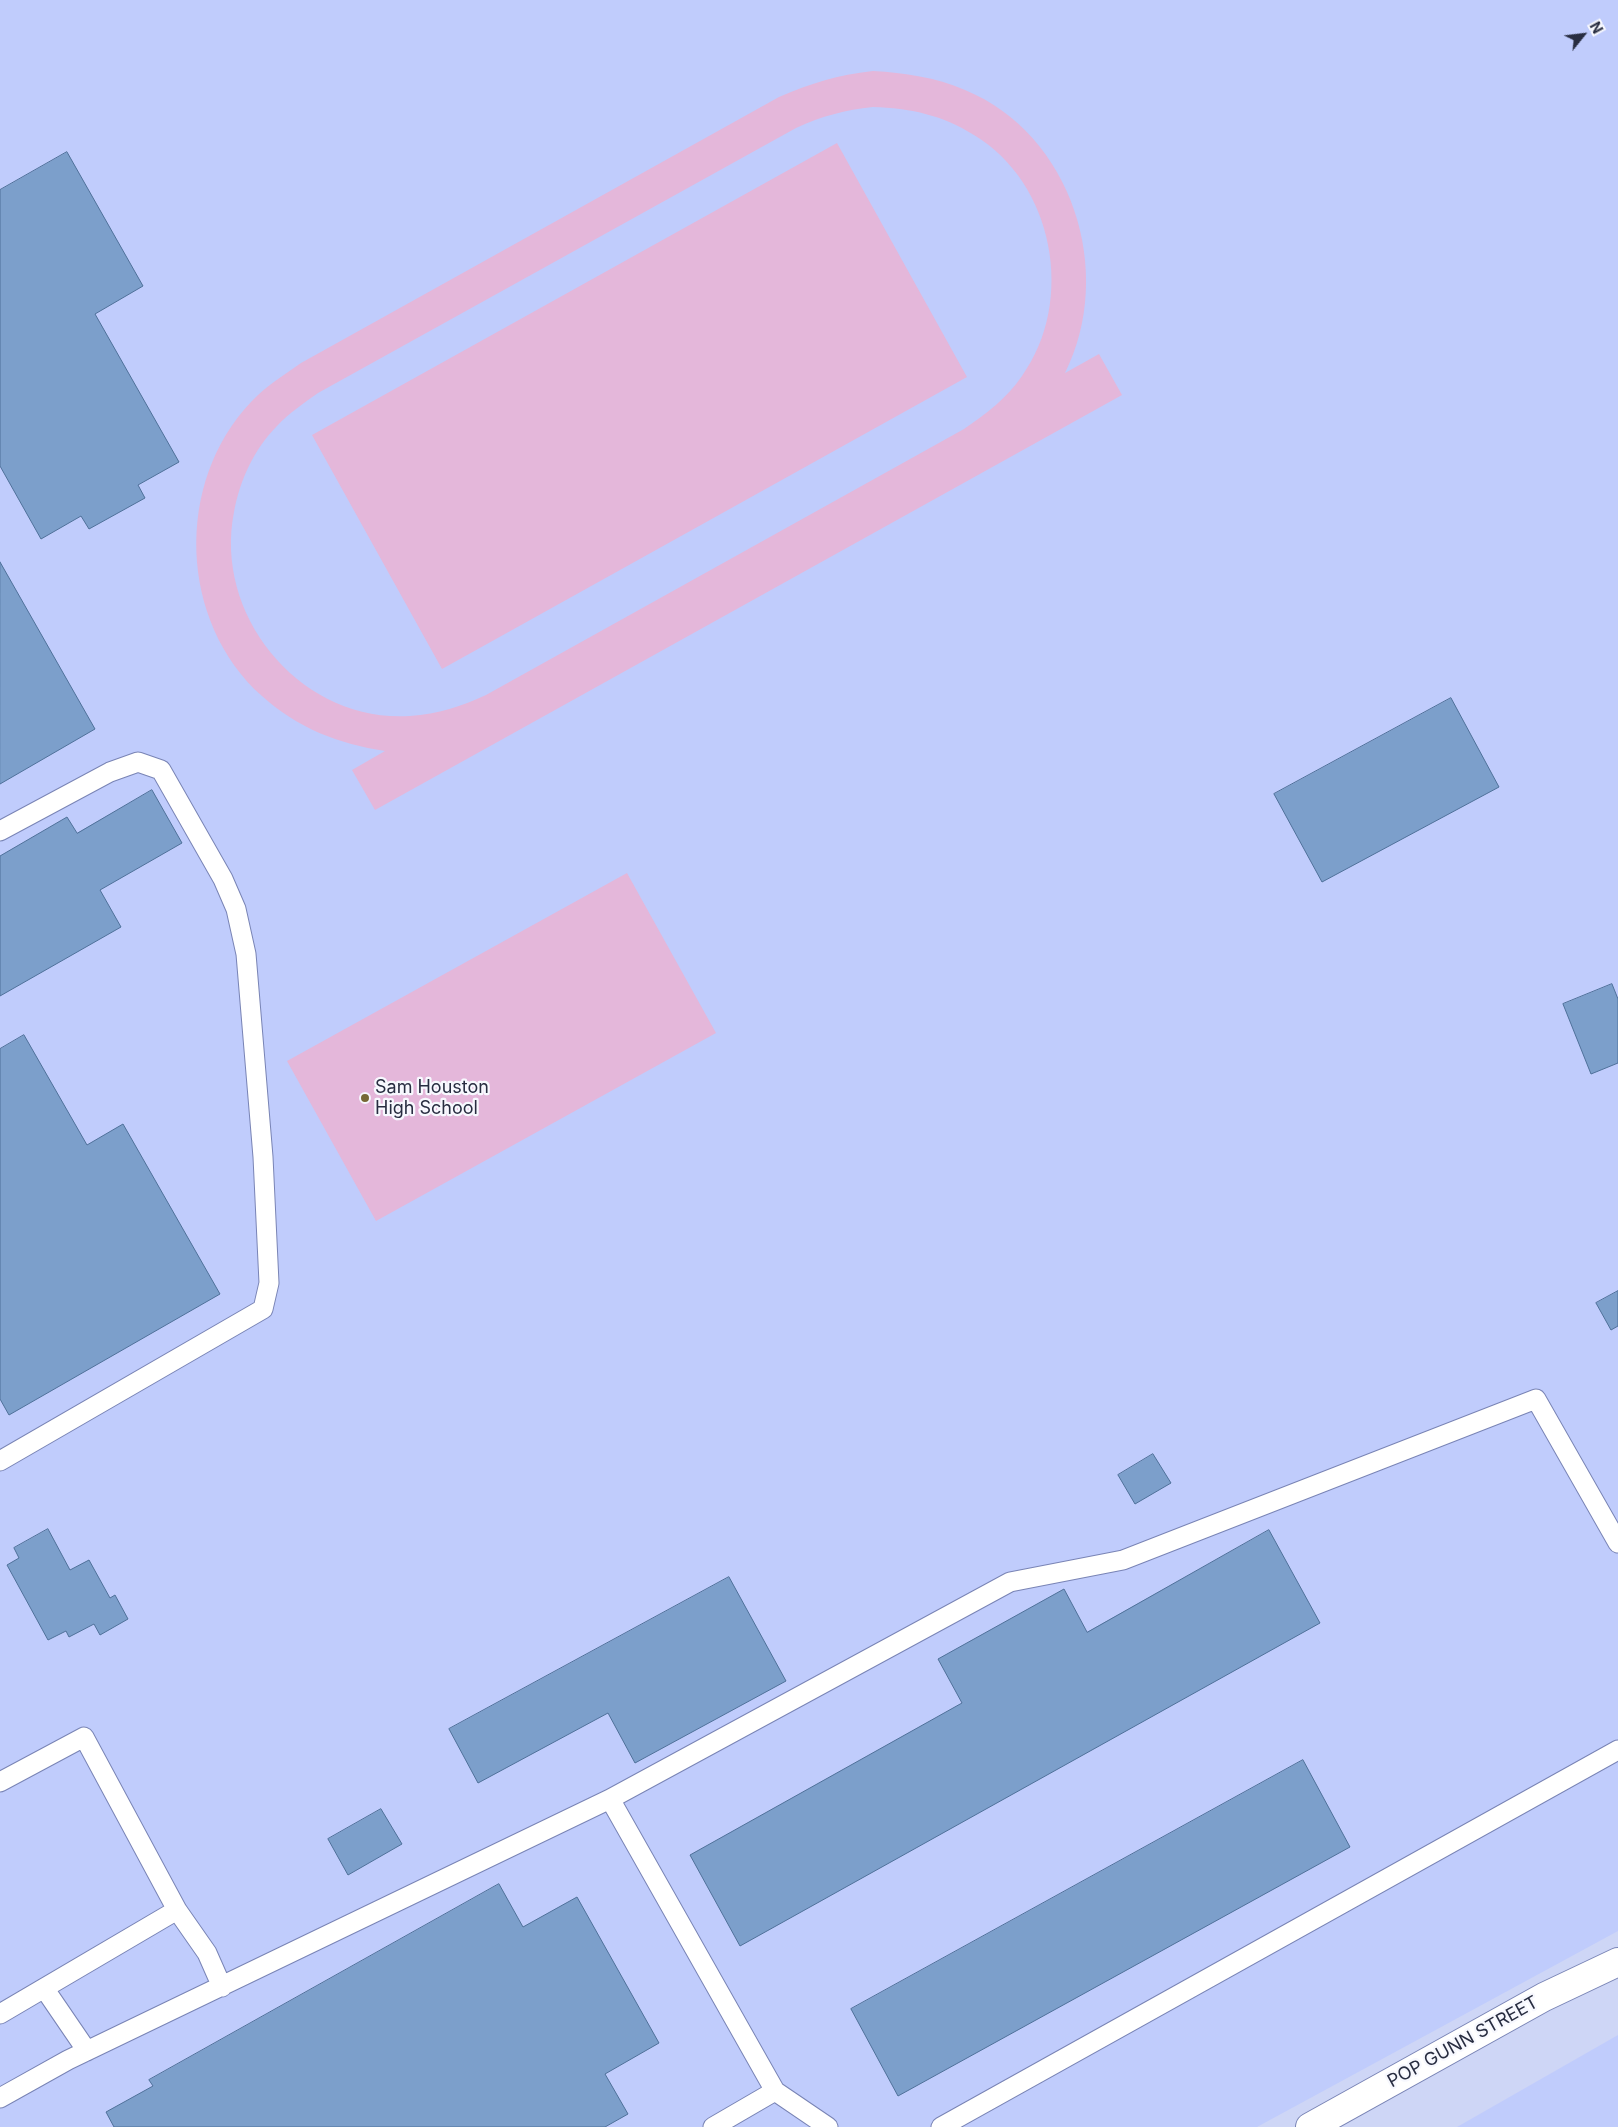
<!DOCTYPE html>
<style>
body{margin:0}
#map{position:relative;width:1618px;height:2127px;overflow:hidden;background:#ced6f6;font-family:Inter,sans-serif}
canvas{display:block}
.north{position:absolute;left:1558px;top:10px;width:50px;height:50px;-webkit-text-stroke:4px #f7f8fe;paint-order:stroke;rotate:61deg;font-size:14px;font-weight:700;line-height:20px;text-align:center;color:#282d41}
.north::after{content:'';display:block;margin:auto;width:18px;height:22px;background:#282d41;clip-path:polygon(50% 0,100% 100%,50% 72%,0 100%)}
</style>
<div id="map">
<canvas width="1618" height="2127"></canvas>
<div class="north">N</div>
</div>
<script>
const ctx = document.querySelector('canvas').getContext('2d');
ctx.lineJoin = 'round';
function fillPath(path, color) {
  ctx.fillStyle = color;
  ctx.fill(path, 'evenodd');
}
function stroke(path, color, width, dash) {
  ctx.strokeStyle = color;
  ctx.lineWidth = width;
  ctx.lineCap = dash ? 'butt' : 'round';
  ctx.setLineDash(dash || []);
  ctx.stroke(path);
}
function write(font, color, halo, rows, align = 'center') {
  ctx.font = font + ' Inter,sans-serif';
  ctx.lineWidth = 4.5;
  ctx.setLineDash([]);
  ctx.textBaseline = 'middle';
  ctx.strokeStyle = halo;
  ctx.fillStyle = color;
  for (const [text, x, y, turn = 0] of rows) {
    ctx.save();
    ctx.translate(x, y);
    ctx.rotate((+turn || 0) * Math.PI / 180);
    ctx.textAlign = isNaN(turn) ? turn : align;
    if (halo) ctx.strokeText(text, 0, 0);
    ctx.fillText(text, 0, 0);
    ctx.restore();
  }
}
fillPath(new Path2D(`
 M0,0H1618V1931L1257,2127H0Z
 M1618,2035V2127H1457Z`), '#c0ccfc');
fillPath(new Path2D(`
 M873,71C905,73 935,77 965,90C1072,134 1116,272 1065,373L1099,354L1122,395L375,810L352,770L385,751C339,744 297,728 262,696C179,622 174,483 251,402C266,386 284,375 301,363L779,97C812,83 837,75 873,71ZM873,107C910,108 942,115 974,135C1054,183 1076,301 1022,376C1007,398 986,414 964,429L486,695C462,706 438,714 410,716C302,723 213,617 234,512C240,480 254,449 277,426C289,413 304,403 318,393L796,128C822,116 845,110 873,107Z
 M837,143L967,377L442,669L312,435Z
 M627,873L716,1033L376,1221L287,1061Z`), '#e4b7da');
const building = new Path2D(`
 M67,152L143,286L95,314L179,462L138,485L145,498L89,529L81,516L41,539L0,466V190Z
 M0,562L95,729L0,784Z
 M1451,698L1499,787L1322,882L1274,794Z
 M152,790L182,843L100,890L121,927L0,996V856L67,817L77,833Z
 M1612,984L1618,999V1063L1591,1074L1563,1004Z
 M24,1035L87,1145L123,1124L220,1294L9,1415L0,1399V1049Z
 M1618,1291V1326L1611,1330L1596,1303Z
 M1153,1454L1171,1483L1135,1504L1118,1475Z
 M48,1529L70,1570L89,1560L110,1598L115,1595L128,1619L100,1635L94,1624L69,1637L66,1631L48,1640L7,1565L19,1558L14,1548Z
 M1269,1530L1320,1623L740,1946L690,1855L962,1703L938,1659L1064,1589L1087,1632Z
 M729,1577L786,1681L635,1763L608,1713L478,1783L449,1729Z
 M1303,1760L1350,1847L898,2096L851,2009Z
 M381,1809L402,1844L348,1875L328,1839Z
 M499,1884L523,1927L577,1897L659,2043L605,2074L628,2114L605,2127H114L106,2112L153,2086L149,2080Z`);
fillPath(building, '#7c9fcb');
stroke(building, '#4f719a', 1);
const lane = new Path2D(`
 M0,831L110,772L138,762L161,770L223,879L236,909L246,954L263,1157L269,1283L263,1309L0,1461
 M0,1782L84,1737L177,1910L0,2014
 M610,1799L1010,1582L1123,1560L1536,1399L1618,1543
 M177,1910L207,1953L222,1987
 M44,1988L87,2051
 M775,2091L828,2127
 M0,2098L68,2060L610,1799L775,2091L713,2127
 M941,2127L1618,1750`);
const street = new Path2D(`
 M1310,2127L1544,1997L1618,1962`);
stroke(lane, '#7984b5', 21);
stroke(street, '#7984b5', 30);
stroke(lane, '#fff', 19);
stroke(street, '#fff', 28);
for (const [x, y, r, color] of [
 [365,1098,5,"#766835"]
]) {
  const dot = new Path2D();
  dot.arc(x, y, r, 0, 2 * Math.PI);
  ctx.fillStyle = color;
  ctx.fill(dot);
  stroke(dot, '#f7f8fe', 2);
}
write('18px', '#282d41', '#f7f8fe', [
 ["Sam Houston",375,1088],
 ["High School",375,1109]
], 'left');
write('18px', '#282d41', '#f7f8fe', [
 ["POP GUNN STREET",1463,2042,-29]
]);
</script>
